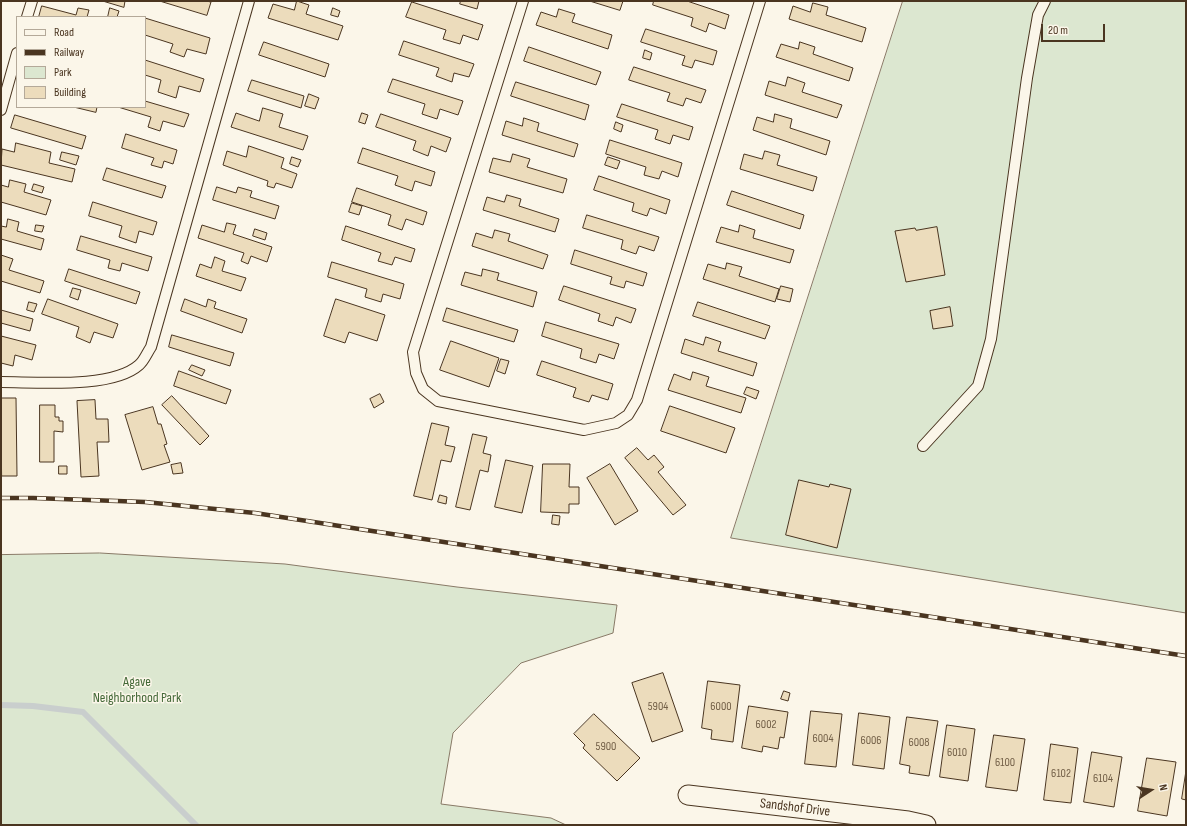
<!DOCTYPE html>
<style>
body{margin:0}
#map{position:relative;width:1187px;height:826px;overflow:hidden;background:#fbf6e9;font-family:"Sofia Sans Condensed",sans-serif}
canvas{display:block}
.frame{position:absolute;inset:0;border:2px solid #4a3520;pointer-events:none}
.legend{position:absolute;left:16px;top:16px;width:130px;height:92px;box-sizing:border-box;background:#fbf6e9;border:1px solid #b4a999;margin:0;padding:5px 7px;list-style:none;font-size:12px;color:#4a3520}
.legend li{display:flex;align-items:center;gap:8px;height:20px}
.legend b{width:20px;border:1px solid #b4a999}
.north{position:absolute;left:1131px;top:770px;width:40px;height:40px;-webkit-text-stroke:3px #fbf6e9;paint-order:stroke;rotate:78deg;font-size:11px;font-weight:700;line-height:16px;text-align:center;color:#4a3520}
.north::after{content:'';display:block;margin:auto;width:14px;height:18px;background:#4a3520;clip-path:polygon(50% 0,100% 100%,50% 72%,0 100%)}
.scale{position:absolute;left:1041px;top:24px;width:64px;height:18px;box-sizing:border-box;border:2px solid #4a3520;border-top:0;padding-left:5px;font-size:12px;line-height:14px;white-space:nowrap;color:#4a3520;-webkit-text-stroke:3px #fbf6e9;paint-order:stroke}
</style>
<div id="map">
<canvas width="1187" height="826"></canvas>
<div class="frame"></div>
<ul class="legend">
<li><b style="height:5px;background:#fbf6e9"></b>Road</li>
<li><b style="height:5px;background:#4a3520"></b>Railway</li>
<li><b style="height:11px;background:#dce7d0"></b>Park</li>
<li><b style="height:11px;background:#ecdcbc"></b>Building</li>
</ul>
<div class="north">N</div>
<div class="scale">20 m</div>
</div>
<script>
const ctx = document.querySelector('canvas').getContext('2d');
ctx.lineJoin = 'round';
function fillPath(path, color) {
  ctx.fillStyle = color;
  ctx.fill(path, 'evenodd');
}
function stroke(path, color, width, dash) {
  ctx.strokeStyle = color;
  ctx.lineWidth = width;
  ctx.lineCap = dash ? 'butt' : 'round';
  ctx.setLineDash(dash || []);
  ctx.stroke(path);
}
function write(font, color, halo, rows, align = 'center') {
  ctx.font = font + ' "Sofia Sans Condensed",sans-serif';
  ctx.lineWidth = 3;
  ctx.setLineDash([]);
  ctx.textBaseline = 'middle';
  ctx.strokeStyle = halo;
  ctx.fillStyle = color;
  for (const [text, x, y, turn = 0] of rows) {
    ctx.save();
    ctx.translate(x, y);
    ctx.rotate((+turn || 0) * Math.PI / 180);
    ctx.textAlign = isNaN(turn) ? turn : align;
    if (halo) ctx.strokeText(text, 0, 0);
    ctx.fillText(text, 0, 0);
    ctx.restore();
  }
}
const green = new Path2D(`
 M903,1H1186V613L731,538Z
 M100,553L285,564L457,587L617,605L613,633L521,663L453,733L441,804L551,818L566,825H1V555Z`);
fillPath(green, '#dce7d0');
stroke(green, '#887966', 1);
stroke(new Path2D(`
 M1,705L33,706L83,712L196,825`), '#c9cecd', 6);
const building = new Path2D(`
 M103,1H125L124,7Z
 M160,1H206L211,2L207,15Z
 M297,1L309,5L306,14L343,26L338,40L268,18L273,4L294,10Z
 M461,1H479L477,9L460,4Z
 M590,1H623L620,10Z
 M654,1H687L729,15L725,29L709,23L706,32L691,26L693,18L653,5Z
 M412,2L483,25L478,40L463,35L460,44L443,39L446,30L406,17Z
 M813,3L828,7L826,15L866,28L862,42L789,19L793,6L810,12Z
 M42,6L76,15L78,8L89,10L87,17H39Z
 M110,8L119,11L117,17H108Z
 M333,8L340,11L338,17L331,15Z
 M559,9L575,14L572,22L612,35L608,49L536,25L541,12L556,17Z
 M145,18L210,38L206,54L187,49L184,57L170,52L173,44L145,35Z
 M646,29L717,51L713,65L695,60L692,68L682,65L685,56L641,42Z
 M404,41L474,64L469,77L454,73L452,82L436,76L439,68L399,55Z
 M264,42L329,64L325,77L259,55Z
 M800,42L815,47L813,54L853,68L849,81L776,57L781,44L798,49Z
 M529,47L601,72L596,85L524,61Z
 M645,50L652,53L650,60L643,58Z
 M145,60L204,79L200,92L179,86L176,98L158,92L161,80L145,75Z
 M634,67L706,90L701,103L686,98L683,106L667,101L670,93L629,80Z
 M788,77L805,83L802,92L842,105L837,118L765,95L769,81L785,86Z
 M393,79L463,101L458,115L440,109L437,119L422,114L425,104L388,92Z
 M252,80L304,96L301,108L248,91Z
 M516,82L589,105L585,120L511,96Z
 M309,94L319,98L315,109L305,106Z
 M145,101L189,114L184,127L163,121L160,131L148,127L151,117L118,107H145Z
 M622,104L693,127L689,140L673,135L670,144L655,139L658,130L617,117Z
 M74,107H97L96,112Z
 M263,108L283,114L279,127L308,136L303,150L231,127L236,113L259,121Z
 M362,113L368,115L365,124L359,122Z
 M381,114L451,138L446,152L431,146L428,156L413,150L416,141L376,127Z
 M775,114L792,119L790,128L830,141L826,155L753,130L757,117L773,122Z
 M15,115L86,136L82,149L11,128Z
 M524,118L539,123L537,131L578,144L574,157L502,135L506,121L522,126Z
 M616,122L623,125L621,132L614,129Z
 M126,134L177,150L173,164L164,161L162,168L151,165L154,158L122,148Z
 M610,140L682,163L678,177L662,171L659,179L644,175L646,167L606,154Z
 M16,143L51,152L49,163L75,169L72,182L1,165L2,149L14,152Z
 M249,146L284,158L281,168L297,174L292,188L276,183L274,188L267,186L268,181L223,165L227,151L246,157Z
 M363,148L435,172L431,186L415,181L412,191L395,185L398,176L358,163Z
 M765,151L780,155L777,165L817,177L813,191L740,169L744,154L762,159Z
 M62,152L79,156L76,165L60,160Z
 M513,154L530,159L527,167L567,179L563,193L489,172L493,158L510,162Z
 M292,157L301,160L298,167L290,164Z
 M608,157L620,161L617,169L605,165Z
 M107,168L166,186L162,198L103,180Z
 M599,176L670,200L666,214L650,208L647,216L632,211L634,203L594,190Z
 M10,180L26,184L24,192L51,200L46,215L1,202V185L8,187Z
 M34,184L44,187L42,193L32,190Z
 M217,187L236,193L238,187L252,191L250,197L279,206L275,219L213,200Z
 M357,188L427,212L423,225L406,219L402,230L388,225L391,215L352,202Z
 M732,191L804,215L800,229L727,205Z
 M507,195L521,199L519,206L559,219L555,232L483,210L487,197L504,202Z
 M93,202L157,222L153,235L139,231L136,243L119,237L122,226L89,216Z
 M352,203L362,206L359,215L349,212Z
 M587,215L659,237L654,251L639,246L636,254L621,249L623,240L583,228Z
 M8,219L19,222L17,231L44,239L41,250L1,239V226L6,227Z
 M227,223L236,225L233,234L272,247L267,262L251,256L248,264L241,261L244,253L198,238L202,225L224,232Z
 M36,225L44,226L42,232L35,231Z
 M740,225L755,230L753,238L794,250L790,263L716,242L721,227L738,232Z
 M346,226L415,249L411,262L395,257L392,265L378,261L381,253L342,240Z
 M937,227L945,275L906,282L895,231L915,228L916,230Z
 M255,229L267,233L265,240L253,236Z
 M495,230L510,234L508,241L548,255L543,269L472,246L476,233L492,238Z
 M81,236L152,257L148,271L122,263L120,271L108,268L110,260L77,250Z
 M575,250L647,273L643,286L626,281L624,288L610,284L612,277L571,264Z
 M1,255L13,259L9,270L44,281L40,293L1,281Z
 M215,257L225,261L222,271L246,278L241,291L196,276L200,264L211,268Z
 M332,262L404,284L400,299L383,294L381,302L365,297L367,289L328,277Z
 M727,263L742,267L739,276L779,289L775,302L703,279L708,264L725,269Z
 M69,269L140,292L136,304L65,281Z
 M483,269L499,273L497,280L537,292L533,307L461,285L465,272L481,276Z
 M564,286L636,309L631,323L616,317L613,326L598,321L600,314L559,300Z
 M781,286L793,289L790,302L777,299Z
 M73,288L81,290L78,300L70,297Z
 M48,299L118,324L113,338L94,332L90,343L76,337L79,327L42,314Z
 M185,299L206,307L208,299L216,302L214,308L247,319L242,333L181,311Z
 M336,299L385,315L377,341L349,332L345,343L324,336Z
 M29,302L37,304L34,312L27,310Z
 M698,302L770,326L765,339L693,316Z
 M950,307L953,326L933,329L930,311Z
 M447,308L518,330L514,342L443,321Z
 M1,310L33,319L30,331L1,323Z
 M546,322L619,344L614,359L599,354L596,363L580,358L582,349L542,336Z
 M172,335L234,353L230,366L169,347Z
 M1,336L36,345L32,360L15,355L13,366L1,363Z
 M706,337L721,342L718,351L757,363L753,376L681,353L685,339L703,345Z
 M451,341L499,358L489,387L440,370Z
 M501,359L509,361L505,374L497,371Z
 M542,361L613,384L608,400L592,395L589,402L573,397L576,388L537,375Z
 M192,365L205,370L202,376L189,370Z
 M179,371L231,390L226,404L174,386Z
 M693,372L709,377L706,386L746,398L741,413L668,390L674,374L690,380Z
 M747,387L759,391L756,399L744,394Z
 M380,394L384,402L374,408L370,399Z
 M172,396L209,436L200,445L162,405Z
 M1,398H16L17,476H2Z
 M95,400L96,419H108L109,442H97L99,476L81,477L77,401Z
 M40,405H55V417H59V421H63V432L54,431V462H40Z
 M670,406L735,428L726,453L661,431Z
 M153,407L158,424H161L167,444L164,445L170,462L142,470L125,415Z
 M432,423L449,427L445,445L455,447L451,462L441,460L432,500L414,496Z
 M473,434L487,437L483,453L491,455L488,472L480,470L470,510L456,507Z
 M637,448L648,460L654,455L664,467L658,472L686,505L673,515L625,458Z
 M506,460L533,466L522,513L495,507Z
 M181,463L183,473L173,474L171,465Z
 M543,464H570L569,487H579V504H569V513L541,512Z
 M610,464L638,511L615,525L587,478Z
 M59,466H67V474H59Z
 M799,480L829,487L830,484L851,489L837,548L786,535Z
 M440,495L447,497L446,504L438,502Z
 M553,515L560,516L559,525L552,524Z
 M663,673L683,731L652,742L632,683Z
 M708,681L740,685L733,742L711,739L712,730L702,728Z
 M784,691L790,693L788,701L781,699Z
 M749,706L788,712L784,738L780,737L778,749L763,746L762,752L742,748Z
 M811,711L842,714L836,767L805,764Z
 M859,713L890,717L884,769L853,765Z
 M594,714L640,758L617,781L583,748L585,745L574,734Z
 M907,717L938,721L929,776L909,773L910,766L900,764Z
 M947,725L975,729L968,781L940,777Z
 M994,735L1025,739L1017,791L986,787Z
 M1051,744L1078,748L1071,803L1044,800Z
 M1092,752L1122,757L1114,807L1084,802Z
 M1147,758L1176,762L1167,816L1138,811Z
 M1186,771V800L1182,799Z`);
fillPath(building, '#ecdcbc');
stroke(building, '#4a3520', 1);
const service = new Path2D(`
 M523,1L413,352L416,373L423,389L438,401L584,430L616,423L628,415L637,400L760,1
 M27,17L32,1
 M1,110L17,53
 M1,382C37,382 112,389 139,365C144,361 147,353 151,347L249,1
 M923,446L978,386L991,339L1027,78L1038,15L1045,1`);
const minor = new Path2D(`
 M688,795L908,821L926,825`);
stroke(service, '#4a3520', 12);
stroke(minor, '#4a3520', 21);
stroke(service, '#fbf6e9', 10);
stroke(minor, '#fbf6e9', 19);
const rail = new Path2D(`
 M1,498H33L145,502L255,513L1186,656`);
stroke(rail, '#4a3520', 4.5);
stroke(rail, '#fbf6e9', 3, [9]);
write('12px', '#725f47', null, [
 ["5904",658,707],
 ["6000",721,707],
 ["6002",766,725],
 ["6004",823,739],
 ["6006",871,741],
 ["6008",919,743],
 ["5900",606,747],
 ["6010",957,753],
 ["6100",1005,763],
 ["6102",1061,774],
 ["6104",1103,779]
]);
write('14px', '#436837', '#fbf6e9', [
 ["Agave",137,682],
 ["Neighborhood Park",137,698]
]);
write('14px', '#4a3520', '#fbf6e9', [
 ["Sandshof Drive",795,808,7]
]);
</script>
